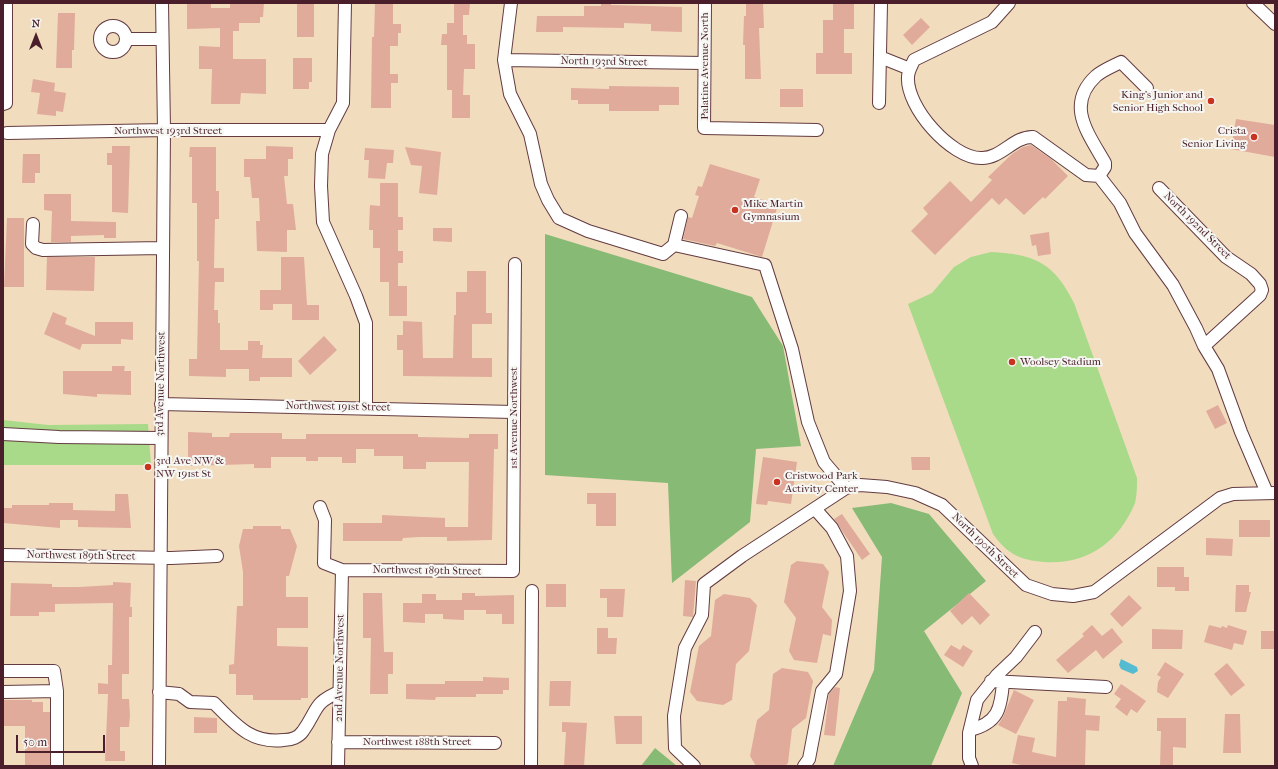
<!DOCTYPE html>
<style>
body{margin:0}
#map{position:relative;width:1278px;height:769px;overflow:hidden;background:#f1dcbd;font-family:"IM FELL French Canon",serif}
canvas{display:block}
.frame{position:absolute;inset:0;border:4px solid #4a1f2b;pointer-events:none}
.north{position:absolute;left:16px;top:16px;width:40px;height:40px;-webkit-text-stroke:3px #f6f6f2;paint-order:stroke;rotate:0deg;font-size:11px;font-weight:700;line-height:16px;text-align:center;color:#4a1f2b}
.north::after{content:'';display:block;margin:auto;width:14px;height:18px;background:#4a1f2b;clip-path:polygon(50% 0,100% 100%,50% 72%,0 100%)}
.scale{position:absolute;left:16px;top:735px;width:89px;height:18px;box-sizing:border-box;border:2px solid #4a1f2b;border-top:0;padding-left:5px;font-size:12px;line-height:14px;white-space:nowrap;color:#4a1f2b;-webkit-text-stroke:3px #f6f6f2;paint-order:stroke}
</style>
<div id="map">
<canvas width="1278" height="769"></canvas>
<div class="frame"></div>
<div class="north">N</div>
<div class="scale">50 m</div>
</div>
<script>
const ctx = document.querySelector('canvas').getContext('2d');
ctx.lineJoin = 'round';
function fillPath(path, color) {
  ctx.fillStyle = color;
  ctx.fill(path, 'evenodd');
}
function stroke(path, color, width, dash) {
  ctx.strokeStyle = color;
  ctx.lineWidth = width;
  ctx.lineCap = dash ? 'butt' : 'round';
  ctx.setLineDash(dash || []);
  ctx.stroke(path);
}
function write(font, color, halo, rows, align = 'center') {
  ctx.font = font + ' "IM FELL French Canon",serif';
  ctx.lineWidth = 4;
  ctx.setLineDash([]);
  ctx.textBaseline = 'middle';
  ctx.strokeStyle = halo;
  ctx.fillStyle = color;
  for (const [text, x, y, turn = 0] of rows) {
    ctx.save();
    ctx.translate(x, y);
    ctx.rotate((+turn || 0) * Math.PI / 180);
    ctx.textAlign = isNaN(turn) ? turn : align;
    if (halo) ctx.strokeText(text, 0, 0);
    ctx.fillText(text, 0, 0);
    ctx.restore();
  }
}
fillPath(new Path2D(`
 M991,252C1035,254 1054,263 1074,303L1137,478C1137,486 1137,495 1135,503C1119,542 1087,565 1044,562C1020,560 1007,554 993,534L908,304L932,293L954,267L971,257Z
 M3,420L48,425L148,424L151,465H3Z`), '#a8da89');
fillPath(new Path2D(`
 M545,234L752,297L783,346L801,446L756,449L750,522L672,583L668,483L545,475Z
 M891,503L929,514L986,581L924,631L962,693L931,766H833L874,670L882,557L852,508Z
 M655,748L677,766H641Z`), '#86ba75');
fillPath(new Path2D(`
 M1121,659L1137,667L1138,671L1133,674L1121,669L1119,665Z`), '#54bbd1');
fillPath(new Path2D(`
 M187,3H211V8H230V4L264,3L263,17H260V23H239V31H233V59H266V94L241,93L240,104H211L212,69H199V46L220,47V28L187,29Z
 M375,3H393V24H401V33H398V46H390V74H398V83H391V108H371L372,37H374Z
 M454,3H470L469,15H463V35H467V44H475V69H464L463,95H470V118H452V90H447V45H441L442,34H447V23H454Z
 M601,3H611V5L682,7V32L651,31V24L624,23V28L563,27V32H536L537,16H584V6H601Z
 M746,3H763L764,28H759L761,79H745V45H743L744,16H746Z
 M833,3H854V29H844V53H852V74H816V53H823V20H833Z
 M297,4H314V37H297Z
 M58,13H75L74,50H72V68H56Z
 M921,18L930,27L912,45L903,35Z
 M293,58H312V82H309V89H293Z
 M33,79L55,83L54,91L66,93L63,112L56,111V116L37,114L40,93L31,92Z
 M609,86L679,87V105H659V111H609V104H578V100H571V88L609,89Z
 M780,89H803V107H780Z
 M1236,119L1275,125V157L1231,149Z
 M1031,145L1051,159L1068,176L1045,199L1043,197L1024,215L1006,198L999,205L992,198L935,255L911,231L928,214L923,208L950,181L971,202L992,180L988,177L1012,154L1023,147Z
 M112,146H130L128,213L112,212V165H107V153H112Z
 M266,146L293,147V159H288V176H284L287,204H293L296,230H287V252L257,251L256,221H260L259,198H252L250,177H244V159H266Z
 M190,147H216V191H219V219H215L214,268H224V282H215L214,310H218V323H220V350H248V341H260V345H263L262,358H292V377H260V381H249V369H226V377L189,376V359H197L199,261H197V203H192V157H189Z
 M405,147L441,152L437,195L419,193L422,166L411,165Z
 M365,148L394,150L393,163H387L385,179L368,178L369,160H364Z
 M23,154H40V173H35V183H22Z
 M710,164L760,179L754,197L778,205L762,257L717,243L715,246L683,239L688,217L692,218L699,196L695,195L698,186L702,187Z
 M380,183H398V217H403V230H398V251H403V263H398V286H407V316H389V282H380V248H373V230H369L370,205L380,206Z
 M44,194H71V221L116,222V238H104V235L71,236V242H51L52,211L44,210Z
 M7,218H24V287H4Z
 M433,228H452V242L433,241Z
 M1049,232L1051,254L1038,256L1036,245L1032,246L1030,235Z
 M47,257H95L94,291L46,290Z
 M281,257H304L307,305H319V320H292V304H273V310H260V290H281Z
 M467,271H486V313H492V324H472V358H492V377L403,376V350H397V335H403V321L422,322L423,358H453L454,315H456V292H467Z
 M53,312L67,318L65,324L95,336V322H133V340L121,339V344H82L80,350L44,334Z
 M324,336L337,350L310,375L298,361Z
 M112,366H125L124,371H131V395L97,394V397L63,394V371H112Z
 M1218,405L1227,423L1215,429L1206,411Z
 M188,432L212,433V437H229L230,433H282V439H306V434H418V437L469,438V434H498V449H494L492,540L447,541V537H419L403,538L402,541H343V523H382V515L445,518V527H468L469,462H426V469H403V456H374V449H356V463H342V457H318V461H306V457H271V468H254V464L188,466Z
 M763,457L797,462L791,504L768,501L767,505L756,504Z
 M911,457H930V470H912Z
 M587,493H616V526H596V504H587Z
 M115,494H128L131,528L78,527V520H60V528L3,523V508H12V505H49V503H73V510L115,511Z
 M842,514L870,554L862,560L834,519Z
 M1239,520H1270V537H1239Z
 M253,526H281V529H290L297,546L289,576H286V597H308V628H277V646L308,647V698H301V700H253V695H236V674H229V665L234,664L237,606H243V572L239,546L243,529H253Z
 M1206,538L1233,539L1232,556L1206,555Z
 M797,561L823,564L829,572L822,607L832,620L831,636L823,634L817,663L794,660L789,651L796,618L784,602L791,565Z
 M1157,567H1184V577H1189V591H1175V587H1157Z
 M685,580L696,581L693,617L683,616Z
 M113,582L131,583L130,607H132V617H129V674H122V699H129L130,715L129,727H120V751H125V761H105L108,694H98V683L108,684V665H112L113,603L55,604V612H39V616H10L11,583L52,584V587H79L113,585Z
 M546,584H566V607H546Z
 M1236,585H1249V592H1251L1246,612H1235Z
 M600,589H625L623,617H607V598H600Z
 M363,593H382L384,652H393V674H388V694H370L371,638H363Z
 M462,593H475V596L514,595V624H502V614H486V610H464V620L443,619V614H425V623L403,622V603H422V594H436V600H462Z
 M969,593L990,615L980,625L972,616L962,625L950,611Z
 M724,594L750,598L757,605L749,651L736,664L732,700L723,705L697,701L690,692L699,646L711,636L715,600Z
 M1129,595L1142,608L1122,627L1110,614Z
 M1092,625L1102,636L1112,628L1123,642L1103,659L1096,650L1068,673L1056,660L1084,636L1082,634Z
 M1209,625L1221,628L1222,626L1227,628L1228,625L1247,631L1243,645L1234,643L1232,650L1204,642Z
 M597,628H608V638H617L616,654H597Z
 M1152,629L1183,630L1182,649H1152Z
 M1261,631H1275V649H1261Z
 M951,645L960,650L963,645L973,651L963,667L944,655Z
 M1165,662L1184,674L1168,698L1157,692L1158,682L1161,677L1157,675Z
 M1227,663L1245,685L1231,696L1214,674Z
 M782,668L808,672L813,681L806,718L792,729L788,763L785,766H756L750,756L757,720L769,710L773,674Z
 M483,677L509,678V690H503V694H476V697H436L435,700L406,699V684H445V681H483Z
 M550,681H571L570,706H549Z
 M1121,684L1146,701L1137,713L1131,709L1127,716L1115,707L1121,699L1114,694Z
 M835,687L840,688L835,736L824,735L829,694Z
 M1014,690L1034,700L1016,734L998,725L1003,717Z
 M1067,697L1086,699L1085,715L1100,716L1099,731L1086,730L1085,766H1025L1012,763L1018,735L1035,738L1032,752L1056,757L1058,701H1067Z
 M3,700H32V702H43V712H50V766H25V726H3Z
 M1225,714H1240L1241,753H1223Z
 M614,716H642V744H616Z
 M194,717L217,718V733H194Z
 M1157,718H1186V748L1173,747V766H1160L1161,731H1157Z
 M562,722L587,723L584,766H564L566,732H562Z`), '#e1ab9c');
const minor = new Path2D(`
 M345,3L343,103L329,130L322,154L321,186L323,222L356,296L366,323V408
 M511,3L504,60L510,94L530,134L541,184L548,200L559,218L588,231L663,254L674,245L765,265L792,349L808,422L824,462L846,488
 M705,3L704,128L817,130
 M1009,3L992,22L914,60C912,65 908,71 908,77C906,107 951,158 981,158C1001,159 1014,136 1033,137L1086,175L1099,176L1120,203L1135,233L1173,285L1196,328L1204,346L1218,369L1241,432L1267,493
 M1253,3L1275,24
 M100 39a13 13 0 1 1 26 0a13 13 0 1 1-26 0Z
 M127,39H162
 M880,57L910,69
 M504,60L704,63
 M879,103L881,3
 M3,104L6,103V3
 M7,133L164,130H329
 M1099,176L1105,167V163C1088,133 1065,105 1096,76C1103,70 1113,66 1121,62L1147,88
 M1159,188L1226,257L1251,274L1260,284L1262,290L1260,295L1204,346
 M33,224L32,244L36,248L43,250L162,248
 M674,245L681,216
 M161,404L514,412
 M3,434L59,437L160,438
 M320,507L325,520L324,563L342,570L513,571L515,264
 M3,555L171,558L217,556
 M3,671H54L57,691V766
 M991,681L1106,687
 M3,692L57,691
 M159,692L179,694L190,702L214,703C236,725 251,744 284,740C291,740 299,737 303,731C318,710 313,703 339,692
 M970,730C998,723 1001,709 1003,682
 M338,742L495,743
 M159,766L164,130L162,3
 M338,766L342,570
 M531,766L532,591
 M694,766L675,748L674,716L685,648L702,615L704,584L742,556L846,488L860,485L887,487L915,493L942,505L1026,585L1052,594L1073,596L1094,592L1220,498L1233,494L1275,493
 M804,766L809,759L822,691L836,674L850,591L847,556L832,528L816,510
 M972,766L969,758V733L977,700L997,675L1016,657L1035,632`);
stroke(minor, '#633b41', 14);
stroke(minor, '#fff', 12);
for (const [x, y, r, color] of [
 [1211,101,4,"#c8321e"],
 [1254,137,4,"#c8321e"],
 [735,210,4,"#c8321e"],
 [1012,362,4,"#c8321e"],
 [148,467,4,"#c8321e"],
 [777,482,4,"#c8321e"]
]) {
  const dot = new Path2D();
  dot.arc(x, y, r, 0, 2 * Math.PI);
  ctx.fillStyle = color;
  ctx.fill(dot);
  stroke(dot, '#f6f6f2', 1.5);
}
write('11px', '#4a1f2b', '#f6f6f2', [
 ["North 193rd Street",604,62,1],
 ["Palatine Avenue North",705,66,-90],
 ["Northwest 193rd Street",168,131],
 ["North 192nd Street",1197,226,45],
 ["3rd Avenue Northwest",161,384,-89],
 ["Northwest 191st Street",338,407,1],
 ["1st Avenue Northwest",514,418,-90],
 ["North 190th Street",985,546,44],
 ["Northwest 189th Street",81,556,1],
 ["Northwest 189th Street",427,571,1],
 ["2nd Avenue Northwest",340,668,-89],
 ["Northwest 188th Street",417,742]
]);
write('11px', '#4a1f2b', '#f6f6f2', [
 ["King's Junior and",1203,95,"right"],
 ["Senior High School",1203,108,"right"],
 ["Crista",1246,131,"right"],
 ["Senior Living",1246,144,"right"],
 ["Mike Martin",743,204],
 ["Gymnasium",743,217],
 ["Woolsey Stadium",1020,362],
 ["3rd Ave NW &",156,461],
 ["NW 191st St",156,474],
 ["Cristwood Park",785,476],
 ["Activity Center",785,489]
], 'left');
</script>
